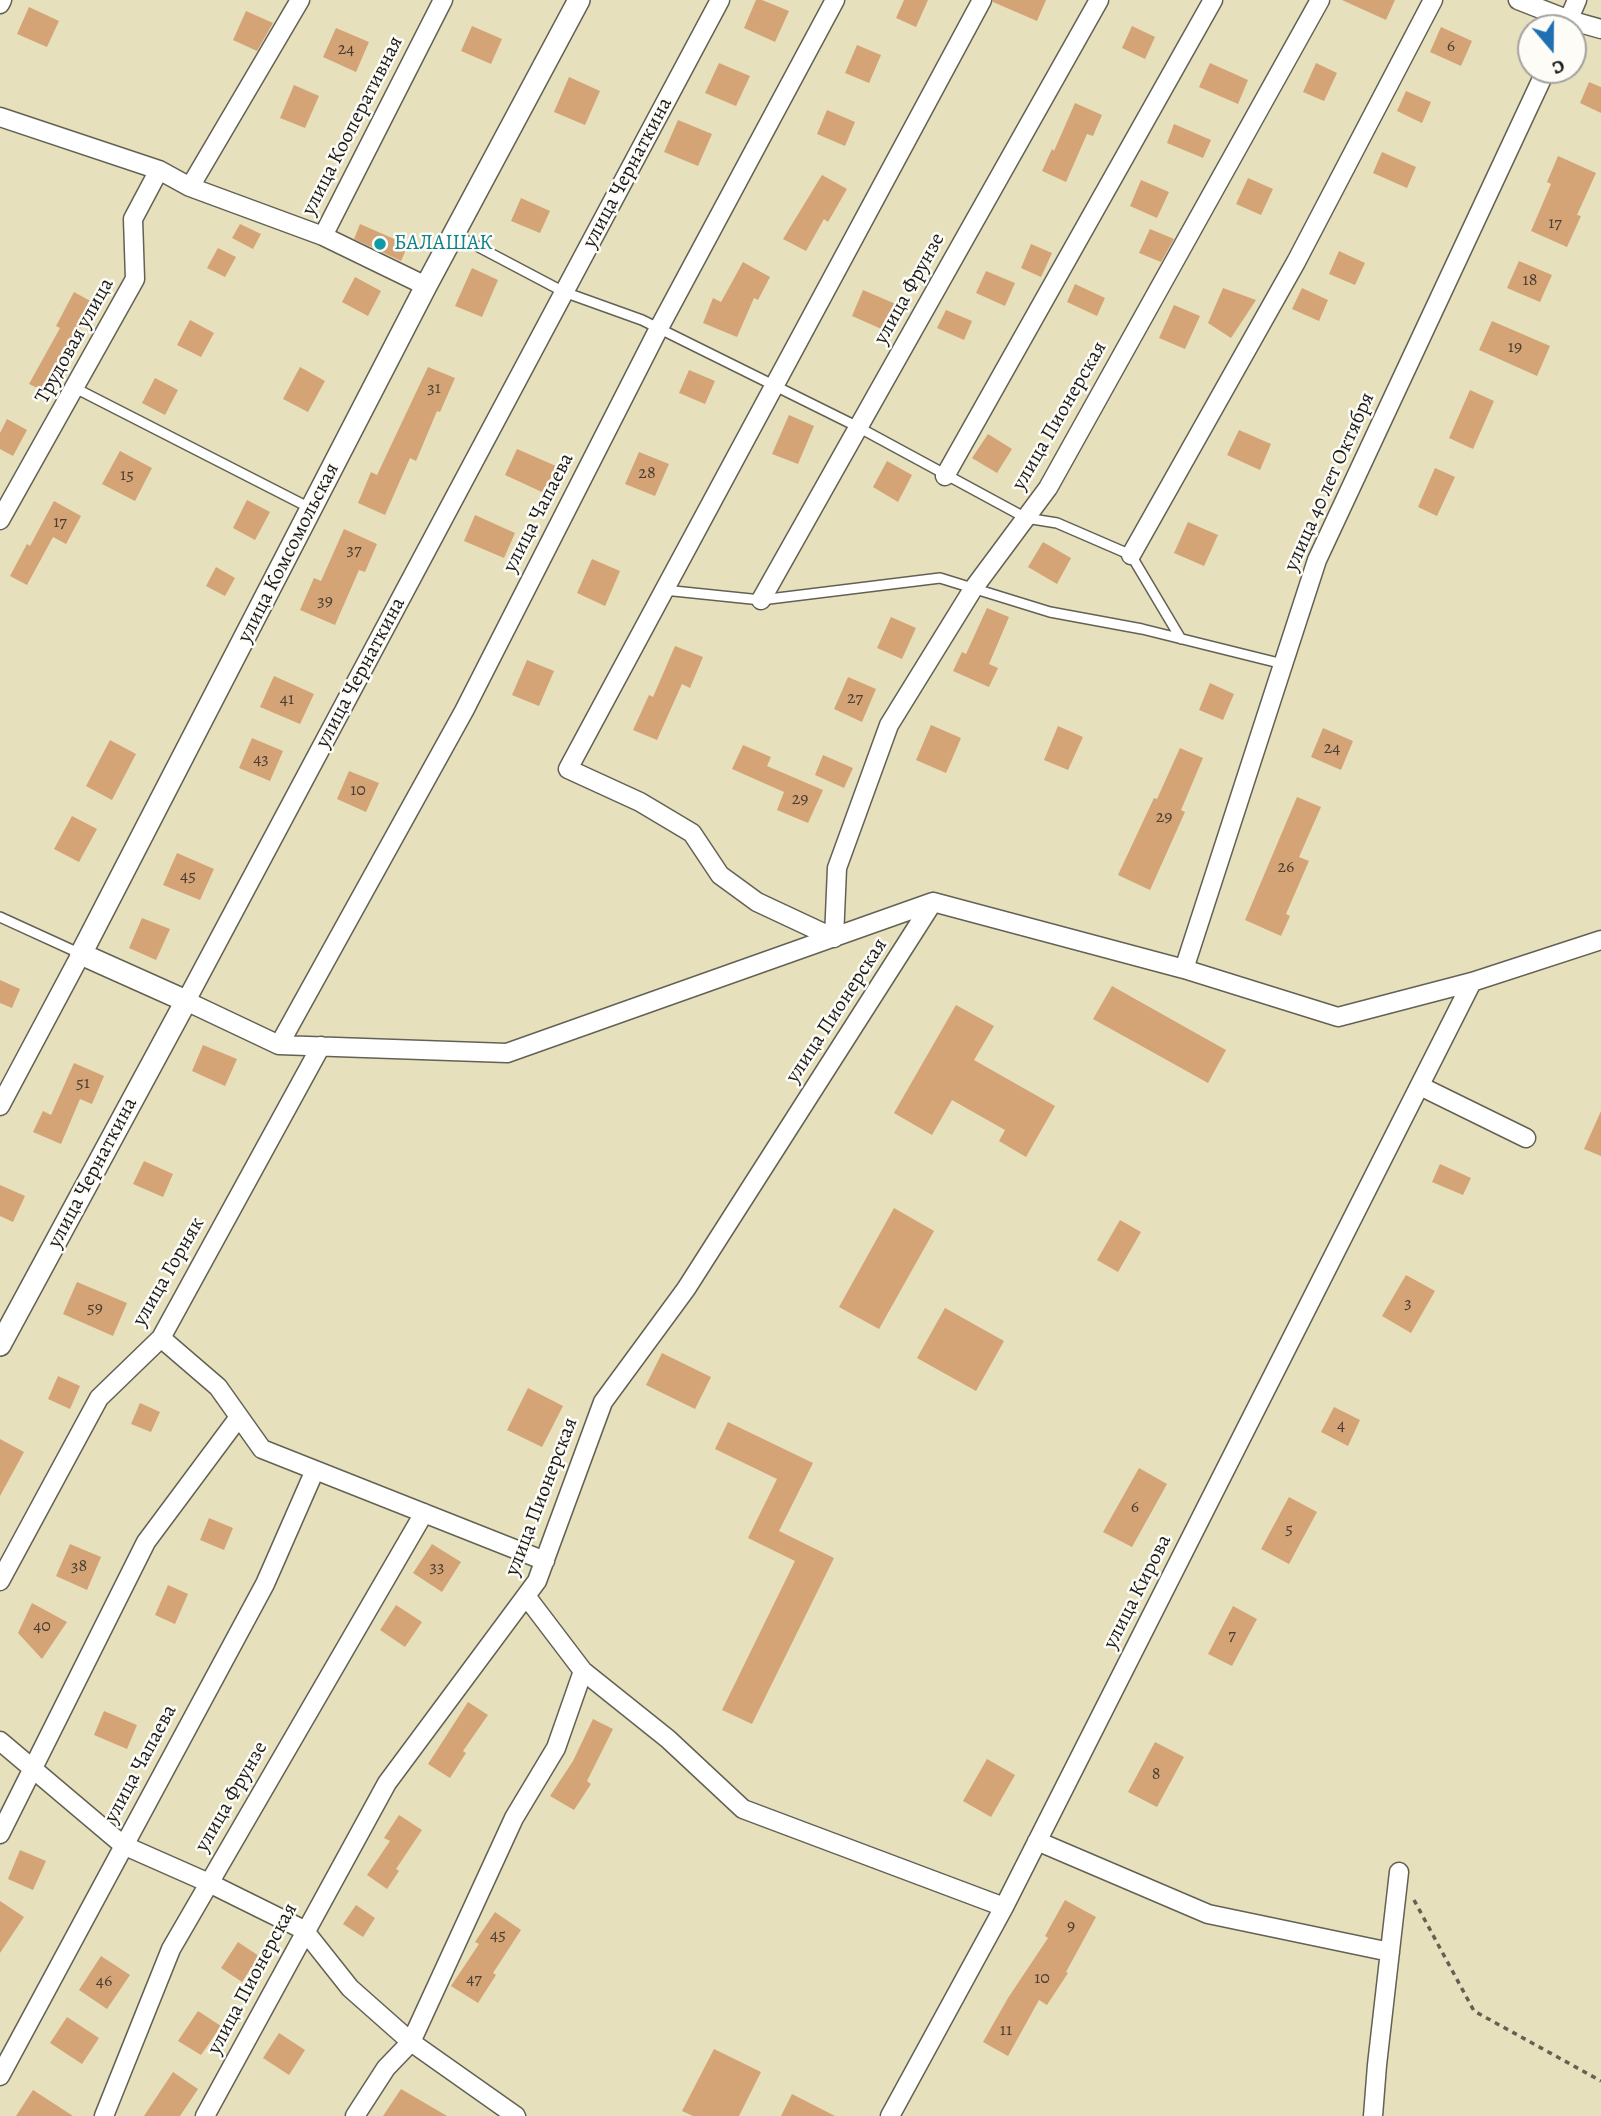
<!DOCTYPE html>
<meta charset="utf-8">
<style>
body{margin:0}
#map{position:relative;width:1601px;height:2116px;overflow:hidden;background:#e7e0bc;font-family:Alegreya,serif}
canvas{display:block}
.north{position:absolute;left:1517px;top:14px;width:70px;height:70px;box-sizing:border-box;background:#fdfcf7;border:2px solid #a3a29f;border-radius:50%;rotate:160deg;font-size:19px;font-weight:700;line-height:28px;text-align:center;color:#1c1c1c}
.north::after{content:'';display:block;margin:auto;width:24px;height:32px;background:#1f6fb2;clip-path:polygon(50% 0,100% 100%,50% 72%,0 100%)}
</style>
<div id="map">
<canvas width="1601" height="2116"></canvas>
<div class="north">С</div>
</div>
<script>
const ctx = document.querySelector('canvas').getContext('2d');
ctx.lineJoin = 'round';
function fillPath(path, color) {
  ctx.fillStyle = color;
  ctx.fill(path, 'evenodd');
}
function stroke(path, color, width, dash) {
  ctx.strokeStyle = color;
  ctx.lineWidth = width;
  ctx.lineCap = dash ? 'butt' : 'round';
  ctx.setLineDash(dash || []);
  ctx.stroke(path);
}
function write(font, color, halo, rows, align = 'center') {
  ctx.font = font + ' Alegreya,serif';
  ctx.lineWidth = 5;
  ctx.setLineDash([]);
  ctx.textBaseline = 'middle';
  ctx.strokeStyle = halo;
  ctx.fillStyle = color;
  for (const [text, x, y, turn = 0] of rows) {
    ctx.save();
    ctx.translate(x, y);
    ctx.rotate((+turn || 0) * Math.PI / 180);
    ctx.textAlign = isNaN(turn) ? turn : align;
    if (halo) ctx.strokeText(text, 0, 0);
    ctx.fillText(text, 0, 0);
    ctx.restore();
  }
}
fillPath(new Path2D(`
 M756,0H762L789,11L775,42L744,28Z
 M904,0H928L916,27L896,18Z
 M993,0H1046L1037,21L993,2Z
 M1342,0H1395L1386,20Z
 M29,7L59,21L47,47L17,34Z
 M246,11L273,23L257,51L233,40Z
 M472,26L502,39L491,64L461,51Z
 M1132,26L1155,37L1145,59L1122,48Z
 M1441,27L1472,41L1461,66L1430,52Z
 M336,28L369,42L356,72L323,57Z
 M857,45L881,55L869,83L845,73Z
 M719,63L750,76L736,106L705,93Z
 M1210,63L1248,80L1238,104L1199,87Z
 M1316,63L1337,73L1324,101L1303,92Z
 M569,77L600,91L585,125L554,112Z
 M1589,82L1601,87V113L1580,103Z
 M294,85L319,96L305,128L280,118Z
 M1406,91L1431,102L1422,123L1397,111Z
 M1075,103L1102,115L1093,136L1087,134L1066,182L1042,171L1052,149L1054,151Z
 M827,110L855,122L845,146L817,134Z
 M678,120L712,134L698,166L664,152Z
 M1174,124L1211,140L1203,158L1167,143Z
 M1382,152L1416,167L1407,188L1373,173Z
 M1558,156L1596,173L1577,215L1581,216L1567,247L1531,231L1551,184L1547,182Z
 M822,175L847,189L828,222L824,219L806,251L783,239Z
 M1248,178L1273,189L1261,215L1236,204Z
 M1141,180L1169,192L1157,218L1130,206Z
 M521,198L550,211L540,233L511,221Z
 M240,224L261,234L253,249L232,238Z
 M360,224L408,245L401,261L354,239Z
 M1150,229L1174,239L1161,262L1139,253Z
 M1031,244L1052,253L1041,277L1021,268Z
 M218,248L236,257L225,277L207,268Z
 M1339,251L1365,263L1355,285L1329,274Z
 M1519,261L1552,275L1540,302L1507,288Z
 M743,262L770,277L758,300L754,298L737,337L703,323L713,298L721,302Z
 M472,268L498,280L482,317L455,306Z
 M986,271L1015,283L1005,306L976,293Z
 M355,277L381,291L368,316L342,302Z
 M1075,284L1105,298L1097,316L1067,302Z
 M1223,288L1256,300L1231,338L1208,323Z
 M1302,288L1328,300L1319,321L1292,309Z
 M863,290L898,305L886,331L852,316Z
 M74,292L94,303L46,392L29,384L60,328L56,326Z
 M1174,305L1200,316L1185,349L1159,338Z
 M946,310L972,321L964,340L937,328Z
 M190,320L214,333L201,357L177,345Z
 M1492,321L1550,346L1537,376L1479,350Z
 M300,367L325,381L308,412L283,399Z
 M428,367L455,378L440,412L437,411L416,461L410,458L385,515L358,503L371,472L377,475Z
 M689,370L715,381L705,404L679,393Z
 M155,378L178,390L165,415L142,403Z
 M1470,390L1494,401L1473,449L1449,438Z
 M789,415L814,426L798,464L772,454Z
 M7,419L27,430L13,456L0,449V433Z
 M1239,430L1271,444L1260,470L1227,455Z
 M988,434L1012,449L997,473L972,458Z
 M517,449L556,466L544,493L505,475Z
 M120,451L152,468L135,501L102,484Z
 M639,452L669,464L655,496L625,484Z
 M887,461L912,475L898,502L873,487Z
 M1435,468L1455,477L1437,516L1418,507Z
 M247,500L270,512L255,540L233,528Z
 M54,501L81,516L66,544L53,537L27,585L10,576L27,544L30,546Z
 M475,515L515,533L504,558L464,541Z
 M1188,522L1218,535L1204,566L1174,553Z
 M344,529L377,544L365,572L359,570L335,625L300,610L314,578L321,581Z
 M1043,542L1071,558L1057,584L1028,567Z
 M592,559L620,571L605,606L577,593Z
 M216,567L235,578L225,596L206,586Z
 M987,608L1009,617L989,664L998,668L989,687L953,671L962,652L966,654Z
 M891,617L916,628L902,659L877,648Z
 M675,646L703,657L690,688L682,684L657,740L633,730L649,695L653,697Z
 M527,660L554,671L539,706L512,695Z
 M274,676L314,694L300,724L260,707Z
 M848,677L876,689L862,722L834,709Z
 M1210,683L1234,694L1223,720L1199,710Z
 M931,725L961,738L946,773L916,760Z
 M1058,726L1083,737L1068,770L1044,760Z
 M1323,728L1353,741L1341,770L1311,757Z
 M252,738L283,751L270,781L239,768Z
 M110,740L136,754L112,800L86,786Z
 M743,745L771,757L767,766L823,790L808,823L777,810L784,792L732,769Z
 M1180,748L1203,758L1181,810L1185,812L1150,890L1118,875L1154,798L1157,799Z
 M823,755L853,768L844,788L815,775Z
 M349,771L379,783L366,812L337,799Z
 M1297,797L1321,807L1299,857L1309,861L1286,914L1290,916L1281,936L1245,920Z
 M72,816L97,829L79,862L54,849Z
 M177,853L214,869L200,900L163,885Z
 M142,918L170,929L156,960L129,948Z
 M0,980L20,989L12,1008L0,1003Z
 M1112,986L1226,1050L1208,1083L1093,1019Z
 M956,1005L994,1026L974,1060L1055,1106L1026,1157L999,1141L1005,1130L952,1100L932,1135L894,1113Z
 M203,1045L237,1059L225,1086L192,1071Z
 M74,1063L104,1076L92,1104L80,1099L61,1144L33,1132L43,1111L51,1115Z
 M1601,1111V1156L1584,1149Z
 M144,1161L173,1174L163,1197L133,1184Z
 M1440,1164L1471,1178L1463,1195L1432,1182Z
 M0,1185L25,1196L13,1222L0,1216Z
 M894,1208L934,1231L879,1329L839,1307Z
 M1120,1220L1141,1232L1118,1272L1097,1260Z
 M1406,1275L1435,1291L1411,1333L1382,1316Z
 M77,1282L127,1303L113,1336L63,1314Z
 M945,1308L1004,1341L976,1391L917,1358Z
 M662,1353L711,1377L695,1409L646,1385Z
 M58,1376L80,1386L70,1409L48,1399Z
 M528,1388L563,1406L542,1447L507,1430Z
 M140,1403L160,1412L151,1432L131,1424Z
 M1334,1407L1360,1420L1348,1446L1321,1432Z
 M728,1422L813,1463L779,1531L834,1558L752,1724L722,1710L795,1561L748,1538L777,1479L715,1449Z
 M0,1439L24,1452L0,1496Z
 M1139,1468L1167,1484L1132,1547L1103,1532Z
 M1289,1497L1317,1512L1289,1564L1261,1549Z
 M209,1518L233,1528L224,1550L200,1540Z
 M70,1544L101,1557L87,1590L56,1576Z
 M432,1544L461,1562L442,1592L413,1573Z
 M168,1585L188,1594L175,1624L155,1615Z
 M32,1603L67,1622L42,1659L18,1633Z
 M396,1605L422,1622L405,1647L380,1630Z
 M1233,1606L1257,1619L1232,1666L1208,1654Z
 M468,1702L488,1715L463,1751L466,1753L450,1778L428,1764Z
 M104,1711L137,1725L127,1749L94,1735Z
 M593,1719L613,1729L587,1781L591,1784L574,1810L550,1796L573,1761Z
 M1155,1742L1184,1757L1157,1807L1128,1792Z
 M987,1759L1015,1775L991,1817L963,1801Z
 M399,1815L422,1830L396,1869L399,1871L387,1889L367,1875L390,1841L384,1838Z
 M20,1850L46,1861L33,1890L8,1879Z
 M1065,1900L1096,1917L1066,1972L1068,1973L1047,2005L1039,2000L1008,2056L983,2042L1008,1998L1048,1938L1045,1936Z
 M0,1901L24,1917L0,1953Z
 M356,1905L375,1918L363,1937L343,1924Z
 M495,1912L521,1930L493,1973L496,1975L478,2003L451,1986L479,1944L475,1942Z
 M238,1942L259,1956L242,1982L221,1968Z
 M101,1956L130,1975L107,2009L79,1990Z
 M198,2011L221,2026L201,2055L178,2041Z
 M67,2017L99,2038L82,2064L50,2043Z
 M279,2033L305,2050L289,2075L263,2058Z
 M714,2049L761,2072L739,2116H693L682,2111Z
 M173,2072L198,2089L180,2116H144Z
 M401,2089L447,2116H383Z
 M33,2090L73,2116H16Z
 M792,2094L835,2116H781Z`), '#d4a476');
const service = new Path2D(`
 M454,234L564,292L642,320L858,427L1026,518L1057,523L1131,555L1181,639
 M75,388L310,508
 M664,590L761,600L940,578L1050,612L1142,629L1283,664
 M0,917L81,954`);
const minor = new Path2D(`
 M720,0L186,1001L279,1045L507,1053L933,902L1184,969L1338,1017L1472,982L1601,940
 M982,0L568,769L640,802L692,833L720,875L757,902L834,938L837,868L889,725L973,589L1048,488L1320,0
 M1518,0L1569,20L1601,29
 M0,4L2,0
 M1565,28L1577,0
 M0,117L159,170L190,187L323,236L426,286
 M190,187L300,0
 M323,236L443,0
 M945,476L1213,0
 M0,520L135,279L133,219L159,170
 M1131,555L1296,262L1433,0
 M761,600L1099,0
 M1184,969L1317,560L1546,70
 M279,1045L464,711L659,328L835,0
 M1420,1086L1526,1138
 M0,1106L81,954
 M161,1338L218,1387L262,1449L545,1561
 M0,1581L99,1398L161,1338L321,1046
 M526,1596L583,1671L668,1739L743,1809L1004,1907
 M0,1741L123,1845L209,1883L304,1930L350,1988L411,2042L516,2116
 M0,1834L146,1542L239,1417
 M1037,1841L1208,1914L1390,1952
 M0,2076L265,1584L315,1470
 M104,2116L171,1949L424,1513
 M205,2116L387,1783L537,1581L603,1402L686,1289L933,902
 M355,2116L386,2068L411,2042L514,1818L556,1748L583,1671
 M890,2116L1004,1907L1472,982
 M1373,2116L1377,2065L1399,1872`);
const tertiary = new Path2D(`
 M0,1345L186,1001L81,954L426,286L579,0`);
stroke(service, '#636154', 12);
stroke(minor, '#636154', 21);
stroke(tertiary, '#636154', 24);
stroke(new Path2D(`
 M1414,1900L1474,2011L1601,2081`), '#636154', 3.5, [5, 5]);
stroke(service, '#fff', 9);
stroke(minor, '#fff', 18);
stroke(tertiary, '#fff', 21);
for (const [x, y, r, color] of [
 [380,244,7,"#0f9aa8"]
]) {
  const dot = new Path2D();
  dot.arc(x, y, r, 0, 2 * Math.PI);
  ctx.fillStyle = color;
  ctx.fill(dot);
  stroke(dot, '#fdfcf7', 2.5);
}
write('18px', '#4a3e32', null, [
 ["6",1451,47],
 ["24",346,50],
 ["17",1555,224],
 ["18",1530,281],
 ["19",1515,348],
 ["31",434,389],
 ["28",647,474],
 ["15",127,476],
 ["17",60,523],
 ["37",354,551],
 ["39",325,602],
 ["27",855,699],
 ["41",287,700],
 ["24",1332,749],
 ["43",261,760],
 ["10",358,791],
 ["29",800,800],
 ["29",1164,818],
 ["26",1286,868],
 ["45",188,877],
 ["51",83,1084],
 ["3",1408,1304],
 ["59",95,1309],
 ["4",1341,1426],
 ["6",1135,1508],
 ["5",1289,1530],
 ["38",79,1567],
 ["33",437,1568],
 ["40",42,1627],
 ["7",1232,1636],
 ["8",1156,1775],
 ["9",1071,1927],
 ["45",498,1936],
 ["10",1042,1979],
 ["47",474,1980],
 ["46",104,1982],
 ["11",1006,2031]
]);
write('21px', '#1c1c1c', '#fdfcf7', [
 ["улица Кооперативная",353,126,-63],
 ["улица Чернаткина",628,173,-62],
 ["улица Фрунзе",910,289,-61],
 ["Трудовая улица",75,341,-61],
 ["улица Пионерская",1060,416,-60],
 ["улица 40 лет Октября",1330,482,-66],
 ["улица Чапаева",539,513,-63],
 ["улица Комсомольская",289,553,-63],
 ["улица Чернаткина",361,673,-62],
 ["улица Пионерская",837,1011,-57],
 ["улица Чернаткина",93,1173,-62],
 ["улица Горняк",169,1272,-60],
 ["улица Пионерская",542,1497,-69],
 ["улица Кирова",1138,1592,-63],
 ["улица Чапаева",141,1764,-62],
 ["улица Фрунзе",232,1797,-60],
 ["улица Пионерская",253,1979,-62]
]);
write('21px', '#0d838f', '#fdfcf7', [
 ["БАЛАШАК",394,244]
], 'left');
</script>
